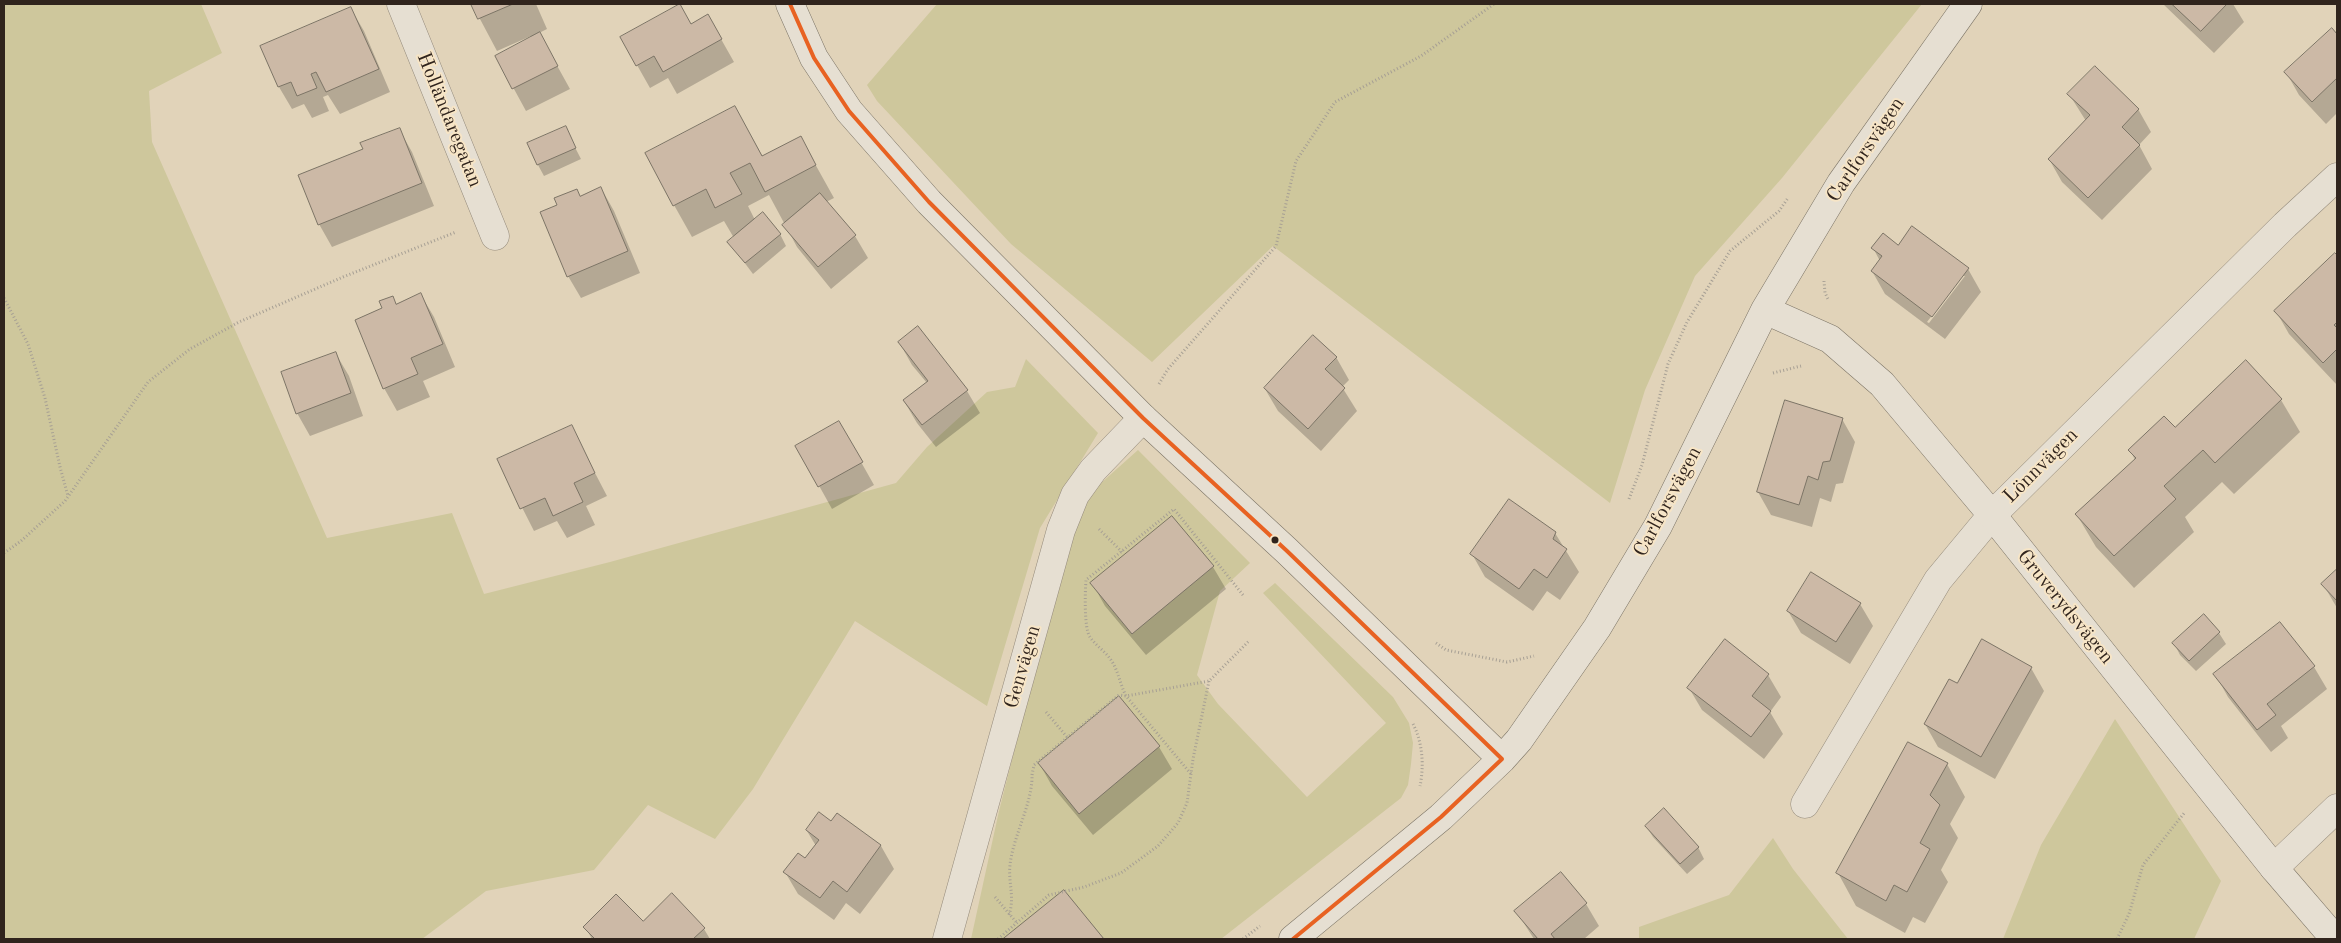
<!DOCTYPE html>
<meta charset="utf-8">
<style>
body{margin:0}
#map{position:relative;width:2341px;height:943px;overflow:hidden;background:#e1d3b9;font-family:"Old Standard TT",serif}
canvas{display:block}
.frame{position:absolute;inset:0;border:5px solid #30241d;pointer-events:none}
</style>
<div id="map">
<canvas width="2341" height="943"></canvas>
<div class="frame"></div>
</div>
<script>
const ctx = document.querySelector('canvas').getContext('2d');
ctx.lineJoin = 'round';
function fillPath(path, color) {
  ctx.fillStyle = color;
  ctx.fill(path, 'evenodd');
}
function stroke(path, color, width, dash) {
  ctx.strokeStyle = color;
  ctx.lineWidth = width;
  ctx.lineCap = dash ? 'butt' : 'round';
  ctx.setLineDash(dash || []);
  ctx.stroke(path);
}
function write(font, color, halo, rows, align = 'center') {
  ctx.font = font + ' "Old Standard TT",serif';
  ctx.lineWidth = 4;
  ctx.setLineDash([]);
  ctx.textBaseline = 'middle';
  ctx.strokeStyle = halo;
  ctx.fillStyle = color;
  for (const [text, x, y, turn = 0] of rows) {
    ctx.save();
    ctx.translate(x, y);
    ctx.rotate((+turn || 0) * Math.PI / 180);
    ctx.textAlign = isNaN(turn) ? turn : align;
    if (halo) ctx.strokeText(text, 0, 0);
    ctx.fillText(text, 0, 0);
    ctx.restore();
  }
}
fillPath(new Path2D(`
 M4,4H201L222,53L149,91L152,142L327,538L452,513L484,594L610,562L896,483L927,447L987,392L1015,387L1026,359L1098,433L1040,528L987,706L855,621L753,789L715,839L648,805L594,870L486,891L422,939H4Z
 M937,4H1922L1782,178L1695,276L1645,390L1610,503L1273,246L1152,362L1011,244L877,101L867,85Z
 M1138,450L1250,563L1220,591L1197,675L1218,704L1307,797L1386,723L1263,593L1275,583L1393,697L1409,723L1413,743L1411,764L1408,785L1401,798L1221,939H971L999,811L1062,563L1091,492Z
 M2115,719L2221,881L2194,939H2003L2041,845Z
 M1773,838L1793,869L1848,939H1639V927L1729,895Z`), '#cec79c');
fillPath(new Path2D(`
 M472,4H536L547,29L539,33L570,89L526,111L496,56L532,38L531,36L497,51Z
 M2163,4H2233L2244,22L2214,53Z
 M351,9L364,31L390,92L340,114L328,95L323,97L329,111L312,118L304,104L292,109L279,87L262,47Z
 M691,25L721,39L734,62L677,94L668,78L650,88L637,65Z
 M2332,29L2337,35V113L2326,124L2299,95L2286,72Z
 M2069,94L2138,109L2151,132L2139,145L2152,169L2102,220L2062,182L2049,159L2086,121Z
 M735,107L763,157L800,137L834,198L826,202L855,236L868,258L831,289L797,247L769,195L748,206L755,220L780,234L786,246L753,274L729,242L734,238L724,221L692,237L674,205Z
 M565,128L581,159L544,176L538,165Z
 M399,129L412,152L434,206L332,247L319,224L365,150Z
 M601,188L614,211L640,273L581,298L568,276L580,197Z
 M1898,246L1968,269L1981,292L1945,339L1885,294L1872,271L1880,261L1873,248ZM1962,276H1965L1929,323L1927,322Z
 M2335,254L2337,256V385L2289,334L2276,311Z
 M421,295L434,317L455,367L423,381L430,397L397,411L384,388V309L392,297L397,305Z
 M899,342L967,391L980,413L936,447L917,423L904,401L927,383L912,365Z
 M336,354L349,376L363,416L310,436L297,413Z
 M1336,357L1349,380L1342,387L1357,411L1321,451L1278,411L1265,389Z
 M2246,362L2281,400L2300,432L2234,494L2222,482L2185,517L2194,532L2134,588L2096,547L2077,515L2135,460L2130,450L2175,429Z
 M1842,419L1855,442L1843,483L1836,484L1831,502L1820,498L1812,527L1771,515L1758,492Z
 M839,423L874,485L832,509L797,446Z
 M571,427L607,496L586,506L595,525L567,538L557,521L534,531L498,460Z
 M1555,533L1579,572L1560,600L1547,591L1533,611L1485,577L1472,554Z
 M1213,567L1226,589L1146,655L1105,606L1092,583Z
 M2337,571V608L2323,584Z
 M1860,604L1873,626L1850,664L1801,633L1788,611Z
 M2204,616L2219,633L2226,644L2196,671L2180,655L2174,643Z
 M2280,623L2314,667L2327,689L2281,726L2288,738L2271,752L2228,697L2215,674Z
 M2031,668L2044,691L1995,779L1938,747L1925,724Z
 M1768,675L1781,697L1770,712L1783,734L1764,759L1702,710L1689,688Z
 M1119,698L1159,747L1172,769L1093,835L1052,786L1039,763Z
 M1947,764L1965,797L1950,824L1958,838L1941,870L1948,882L1925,923L1913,917L1905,933L1856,906L1838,873Z
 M837,814L881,846L894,869L860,914L846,903L834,920L798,894L785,872L806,860L816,846L807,831L832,823Z
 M1646,826L1698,847L1704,859L1687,874L1653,837Z
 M1560,873L1586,904L1599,926L1584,939H1534L1516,911Z
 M1064,891L1102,939H1005Z
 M643,923L704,929L710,939H592L585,927Z`), '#0003');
const building = new Path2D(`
 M471,4H513L478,19Z
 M680,4L691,24L708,14L722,39L663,72L654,56L636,66L620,37Z
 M2172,4H2227L2201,31Z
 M351,7L379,69L326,92L316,72L311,74L317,88L297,96L291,82L278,87L260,46Z
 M2332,28L2337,34V78L2312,102L2284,72Z
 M540,32L558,66L512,89L495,56Z
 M2095,66L2139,109L2122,127L2140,145L2088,198L2048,159L2090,115L2067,94Z
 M735,106L762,156L801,136L816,165L765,192L750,163L730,173L742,194L715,208L706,189L673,206L645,153Z
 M566,126L576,148L537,165L527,143Z
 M400,128L422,183L318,225L298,175L363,149L360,143Z
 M601,187L628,251L567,277L540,212L557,205L554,198L577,189L580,196Z
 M820,193L856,235L818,267L782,225Z
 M763,212L781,234L745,263L727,242Z
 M1912,226L1969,268L1932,317L1871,271L1882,256L1871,248L1883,233L1898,245Z
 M2335,253L2337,255V322L2334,325L2337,328V349L2323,363L2274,311Z
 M421,293L443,344L411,358L418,374L383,389L355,320L382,308L379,301L393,296L396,304Z
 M918,326L968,390L922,425L903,400L928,381L898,342Z
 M1313,335L1337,357L1325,369L1345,388L1308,429L1264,388Z
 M336,352L351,393L296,414L281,372Z
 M2246,360L2282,399L2215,463L2203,450L2164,486L2176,499L2114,556L2075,514L2136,458L2128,450L2164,416L2175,427Z
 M1785,400L1843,418L1830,461L1823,462L1818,480L1808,476L1799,505L1757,492Z
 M839,421L863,462L818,487L795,446Z
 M572,425L595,473L574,483L583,502L553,516L545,498L520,509L497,459Z
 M1509,499L1556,532L1553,539L1567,549L1547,578L1534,569L1519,589L1470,554Z
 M1172,516L1214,566L1132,634L1090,583Z
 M2337,569V601L2321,584Z
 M1811,572L1861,603L1836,642L1787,611Z
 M2204,614L2220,632L2189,661L2172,643Z
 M2280,622L2315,666L2267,704L2276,715L2257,730L2213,674Z
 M1725,639L1769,674L1752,696L1771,711L1751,737L1687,688Z
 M1982,639L2032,667L1981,757L1924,724L1949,679L1957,683Z
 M1119,696L1160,746L1079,814L1038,763Z
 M1908,742L1948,763L1930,795L1940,805L1920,843L1930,849L1907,892L1894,885L1886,901L1836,873Z
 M1664,808L1699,847L1680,864L1645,826Z
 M819,812L831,821L837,813L881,845L847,892L833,881L820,898L783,872L798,853L805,858L819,840L806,830Z
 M1561,872L1587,903L1551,934L1555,939H1538L1514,911Z
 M1064,890L1104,939H1003Z
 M672,893L705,928L693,939H595L583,927L616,894L643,921Z`);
fillPath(building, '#ccb9a6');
stroke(building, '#7c7466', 1);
const street = new Path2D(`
 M401,4L495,236
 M1805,804L1938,580L1992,515L2285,225L2337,177
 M2274,868L2337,808
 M947,939L1061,530L1075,495L1093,470L1143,418`);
const secondary = new Path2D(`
 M790,4L814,58L849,111L929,202L1143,418L1287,551L1502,759
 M1765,310L1830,339L1882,384L1992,515L2274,868L2335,939
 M1293,939L1441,817L1502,759L1519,740L1597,628L1658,526L1765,310L1841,183L1968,4`);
stroke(street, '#958b7c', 29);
stroke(secondary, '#7c7466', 29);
stroke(new Path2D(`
 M1824,281L1825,293L1828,299
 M4,298L28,344L45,398L60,467L68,496
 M1773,373L1801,366
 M1159,384L1168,369L1276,246L1296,161L1335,102L1421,56L1494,4
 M1629,499L1642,465L1668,364L1687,322L1730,251L1779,211L1788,198
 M1099,529L1122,552
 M4,553L21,541L65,501L148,382L190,349L239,322L343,277L456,232
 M1243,595L1174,509L1086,580C1085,592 1084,629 1090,637C1096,646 1105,651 1111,660C1118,670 1120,684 1126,696L1209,681L1249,641
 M1436,643L1446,650L1507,662L1534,656
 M1046,712L1067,737
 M1413,724C1423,743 1424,767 1420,786
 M1032,775L1034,765L1119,695L1126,696L1191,774
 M995,897L1017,923
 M1009,915C1015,897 1008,882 1010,865C1013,836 1033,803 1032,774
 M998,939L1049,895L1084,887L1121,873L1158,846L1178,823L1187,803L1193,759L1209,681
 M1243,939L1260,926
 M2117,939L2129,914L2143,865L2185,812`), '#a69f94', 3, [1, 2.5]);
stroke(street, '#e6dfd2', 28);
stroke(secondary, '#e6dfd2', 28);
stroke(new Path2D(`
 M790,4L814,58L849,111L929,202L1143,418L1287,551L1502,759
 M1293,939L1441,817L1502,759`), '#e86222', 4);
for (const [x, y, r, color] of [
 [1275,540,4.5,"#30241d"]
]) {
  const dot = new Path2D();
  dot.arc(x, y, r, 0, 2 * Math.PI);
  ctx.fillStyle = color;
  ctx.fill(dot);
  stroke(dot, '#f7e5c6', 2);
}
write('20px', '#30241d', '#f7e5c6', [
 ["Holländaregatan",449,120,68],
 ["Carlforsvägen",1866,150,-56],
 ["Lönnvägen",2041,466,-45],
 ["Carlforsvägen",1668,502,-62],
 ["Gruverydsvägen",2065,607,51],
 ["Genvägen",1023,667,-74]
]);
</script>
